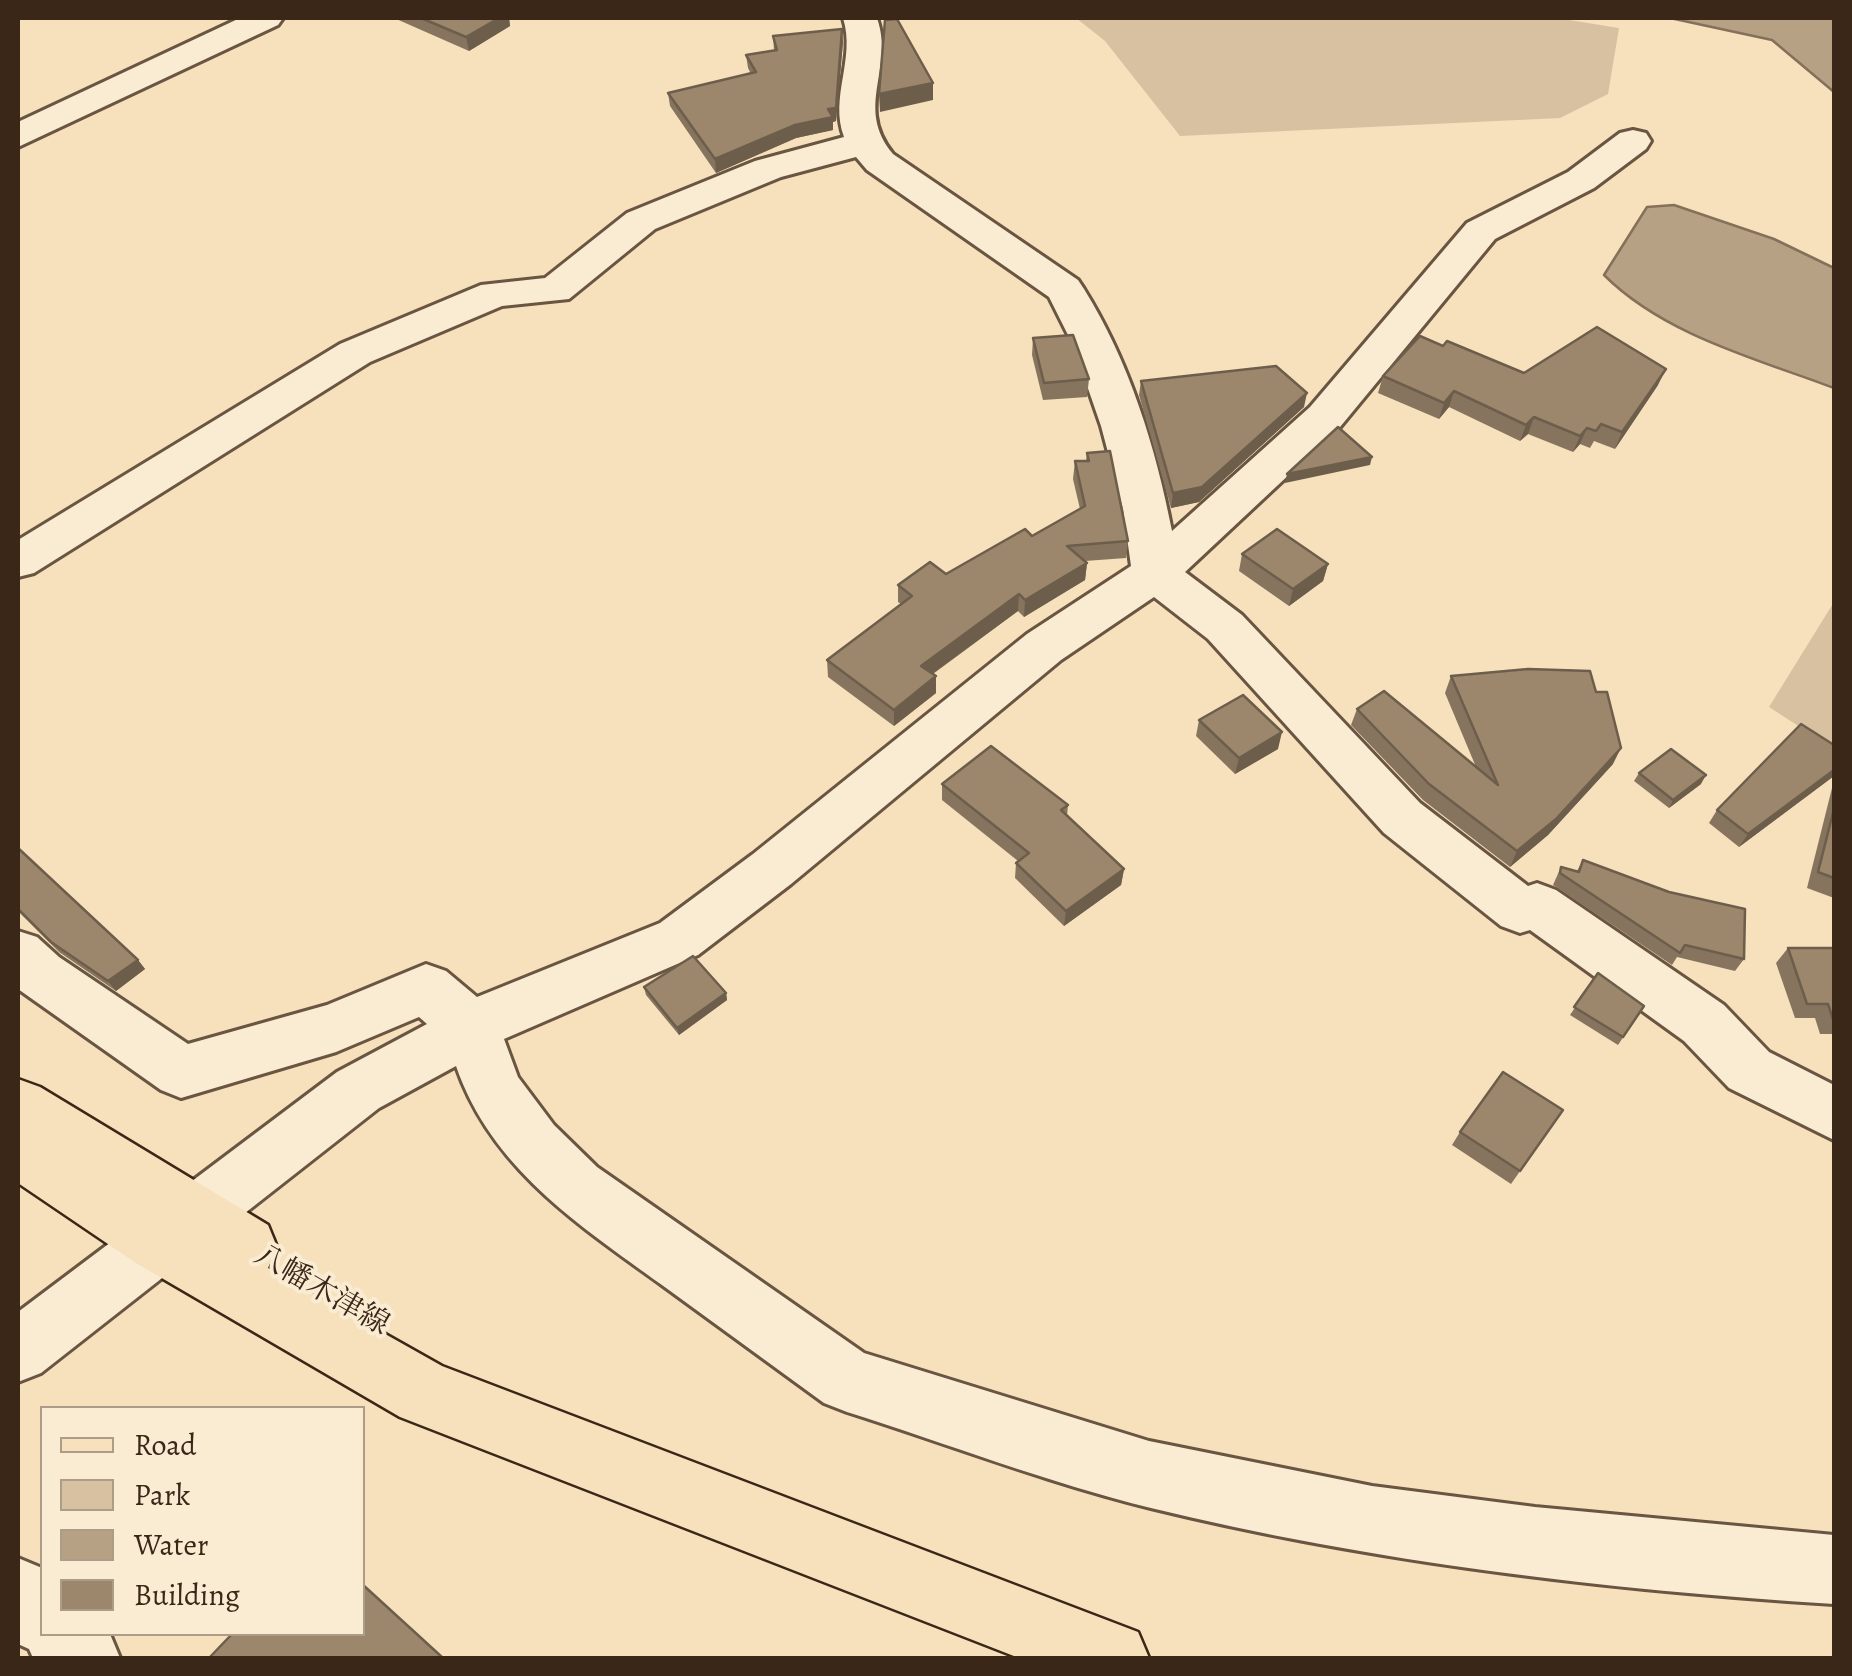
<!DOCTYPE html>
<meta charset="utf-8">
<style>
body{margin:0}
#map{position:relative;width:1852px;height:1676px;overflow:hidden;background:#f7e0bc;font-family:Alegreya,serif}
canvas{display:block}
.frame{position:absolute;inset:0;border:20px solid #3a2718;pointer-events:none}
.legend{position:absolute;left:40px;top:1406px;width:325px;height:230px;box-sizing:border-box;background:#faebd3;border:2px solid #ad9d88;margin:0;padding:12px 18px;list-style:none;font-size:30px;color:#3a2718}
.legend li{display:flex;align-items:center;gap:20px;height:50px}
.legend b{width:50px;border:2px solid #ad9d88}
</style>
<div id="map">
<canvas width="1852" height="1676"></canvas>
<div class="frame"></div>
<ul class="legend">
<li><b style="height:12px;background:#f7e0bc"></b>Road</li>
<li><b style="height:28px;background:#d7c1a0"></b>Park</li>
<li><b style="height:28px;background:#b7a184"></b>Water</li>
<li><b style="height:28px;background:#9c876d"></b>Building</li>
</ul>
</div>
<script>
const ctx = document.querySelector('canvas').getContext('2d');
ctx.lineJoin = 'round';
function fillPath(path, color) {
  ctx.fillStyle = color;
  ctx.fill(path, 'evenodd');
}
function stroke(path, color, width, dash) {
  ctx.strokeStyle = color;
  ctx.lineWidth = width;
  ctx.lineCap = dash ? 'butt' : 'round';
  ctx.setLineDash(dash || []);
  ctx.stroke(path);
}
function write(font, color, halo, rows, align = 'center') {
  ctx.font = font + ' Alegreya,"Noto Serif JP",serif';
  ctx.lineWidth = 8;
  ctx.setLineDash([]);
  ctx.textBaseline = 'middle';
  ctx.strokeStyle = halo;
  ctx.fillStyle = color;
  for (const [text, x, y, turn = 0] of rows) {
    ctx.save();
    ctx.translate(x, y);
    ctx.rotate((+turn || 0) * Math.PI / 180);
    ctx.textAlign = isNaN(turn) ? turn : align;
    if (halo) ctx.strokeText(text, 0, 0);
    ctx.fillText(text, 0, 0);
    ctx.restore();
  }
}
fillPath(new Path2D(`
 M1076,18H1557L1619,28L1608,94L1560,118L1180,136L1105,41Z
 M1834,602V749L1769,707Z`), '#d7c1a0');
const water = new Path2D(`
 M1670,18H1834V92L1772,40Z
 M1674,205L1774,239L1834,268V388C1757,359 1664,335 1604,275L1647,207Z`);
fillPath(water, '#b7a184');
stroke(water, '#857059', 2.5);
const street = new Path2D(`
 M240,18H283L278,25L18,147V122Z
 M843,18H877C895,69 854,107 893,154L1078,280L1084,289C1129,361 1156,448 1172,531L1310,407L1467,223L1568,172L1620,133L1633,130L1646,133L1651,141L1646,149L1594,188L1495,239L1340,427L1185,572L1242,615L1420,803L1528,886L1537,883L1556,890L1724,1005L1769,1052L1834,1085V1140L1729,1088L1684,1041L1530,930L1520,933L1501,926L1384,833L1208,639L1154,597L1061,660L791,884L698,955L504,1039L518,1077L554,1125L597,1167L864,1353L1149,1441L1372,1486L1535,1507L1834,1535V1604C1608,1590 1371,1562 1151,1508C1049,1483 948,1444 847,1412L824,1403C770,1364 716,1324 662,1285C579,1225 491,1168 456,1066L379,1108L41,1373L18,1382V1312L337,1072L427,1024L419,1017L336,1052L181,1098L161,1090L18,989V931L37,937L59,957L188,1044L327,1005L426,964L446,971L477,997L660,923L753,854L1027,634L1131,566L1123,509L1101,426L1073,345L1049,297L867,170L856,157L781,177L655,229L569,299L502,306L370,362L34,573L18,577V540L340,344L481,285L545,278L627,213L755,161L844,137C829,97 856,59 843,18Z
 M18,1558L42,1568V1634H110L120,1658H33L29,1649L18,1644Z`);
const primary = new Path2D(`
 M18,1079L40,1087L268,1225L277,1247L268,1268L442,1366L1138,1632L1149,1658H1019L400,1417L136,1263L18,1183Z`);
stroke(street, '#695541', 6);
stroke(primary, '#3a2718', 5);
fillPath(street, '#faebd3');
fillPath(primary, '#f7e0bc');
fillPath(new Path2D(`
 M394,18H509L510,26L469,51Z
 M773,36L843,42L836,121L833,122V130L796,138L716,173L670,106L668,93L751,74L748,68L746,55L774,50Z
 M1033,338L1089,379L1087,397L1043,400L1032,355Z
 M1443,346L1524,373L1658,385L1615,449L1594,441L1590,448L1580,444L1573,452L1528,434L1520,441L1449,407L1439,419L1378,393L1383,376Z
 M1141,381L1304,407L1199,502L1171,508L1139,395Z
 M1087,453L1128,541L1126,558L1085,561L1087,563L1085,580L1024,617L1018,611L933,674L936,676V693L894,726L828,677L827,660L901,604L898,602V585L946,574L1032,536L1080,509L1073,479L1075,461H1086Z
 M1242,554L1328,564L1323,581L1289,606L1239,571Z
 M1451,676L1613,764L1548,835L1510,867L1423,800L1351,725L1357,709L1476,767L1445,693Z
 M1199,720L1278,749L1235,774L1196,736Z
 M1834,745V776L1739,847L1709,823L1717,810Z
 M1639,773L1701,784L1669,808L1634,781Z
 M1834,780V898L1807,888Z
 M942,784L1068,805L1067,816L1124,869L1121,885L1064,926L1015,878L1016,863L1018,861L942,800Z
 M18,848L138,960L145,969L116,991L59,952L18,911Z
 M1583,860L1744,959L1735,971L1677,957L1672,965L1553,885L1561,867L1577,871Z
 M1788,948H1834V1034H1820L1815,1018H1795L1776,963Z
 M1598,973L1644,1006L1618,1045L1570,1015Z
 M644,987L726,993L727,1000L679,1035L646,995Z
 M1563,1110L1511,1184L1452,1145L1460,1132Z`), '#86745e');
fillPath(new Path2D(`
 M499,18H509L510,26L469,51L466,37Z
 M842,29L843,42L836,121L833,122V130L796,138L716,173L715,159L828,109Z
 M933,83V100L880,112L879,94Z
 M1666,369L1658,385L1615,449L1622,432Z
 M1454,391L1449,407L1439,419L1444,403Z
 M1307,393L1304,407L1199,502L1171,508L1173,493Z
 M1534,417L1528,434L1520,441L1526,425Z
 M1587,428L1580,444L1573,452L1580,436Z
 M1372,457L1370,465L1285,483L1287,474Z
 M1087,563L1085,580L1024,617L1025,600Z
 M1328,564L1323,581L1289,606L1293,589Z
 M1019,594L1018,611L921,682V666Z
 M936,676V693L894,726V710Z
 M1282,732L1278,749L1235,774L1239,758Z
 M1621,748L1613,764L1548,835L1510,867L1517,851Z
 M1834,770V776L1739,847L1748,834Z
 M1706,775L1701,784L1669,808L1673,800Z
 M1124,869L1121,885L1064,926L1066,911Z
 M138,960L145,969L116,991L108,981Z
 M726,993L727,1000L679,1035L677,1028Z`), '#6d5e4c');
const building = new Path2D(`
 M421,18H499L466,37Z
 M897,19L933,83L879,94L885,20Z
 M842,29L836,108L828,109L833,117L795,125L715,159L668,93L756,72L746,55L777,50L773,36Z
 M1597,327L1666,369L1622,432L1601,424L1596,431L1587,428L1580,436L1534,417L1526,425L1454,391L1444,403L1383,376L1420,336L1443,346L1447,341L1524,373Z
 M1073,335L1089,379L1044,383L1033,338Z
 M1276,366L1307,393L1202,487L1173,493L1141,381Z
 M1338,427L1372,457L1287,474Z
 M1110,451L1128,541L1067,546L1087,563L1025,600L1019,594L921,666L936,676L894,710L827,660L912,596L898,585L930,562L946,574L1025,529L1032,536L1085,506L1075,461H1089L1087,453Z
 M1277,529L1328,564L1293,589L1242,554Z
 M1528,669L1590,671L1596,692H1607L1621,748L1556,819L1517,851L1429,784L1357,709L1384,691L1498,785L1451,676Z
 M1243,695L1282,732L1239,758L1199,720Z
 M1801,724L1834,745V770L1748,834L1717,810Z
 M991,746L1068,805L1061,810L1124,869L1066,911L1016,863L1029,853L942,784Z
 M1671,749L1706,775L1673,800L1639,773Z
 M1834,809V878L1818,872Z
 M18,848L138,960L108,981L51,942L18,909Z
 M1583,860L1669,892L1745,909L1744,959L1685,945L1680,953L1560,873L1561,867L1579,872Z
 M1788,948H1834V1019H1833L1828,1004H1807Z
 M693,956L726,993L677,1028L644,987Z
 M1598,973L1644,1006L1623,1037L1574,1007Z
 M1503,1072L1563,1110L1520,1171L1460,1132Z
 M362,1584L443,1658H209L232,1634H362Z`);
fillPath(building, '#9c876d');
stroke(building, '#6d5e4c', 2.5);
write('30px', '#3a2718', '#faebd3', [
 ["八幡木津線",321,1291,30]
]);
</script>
